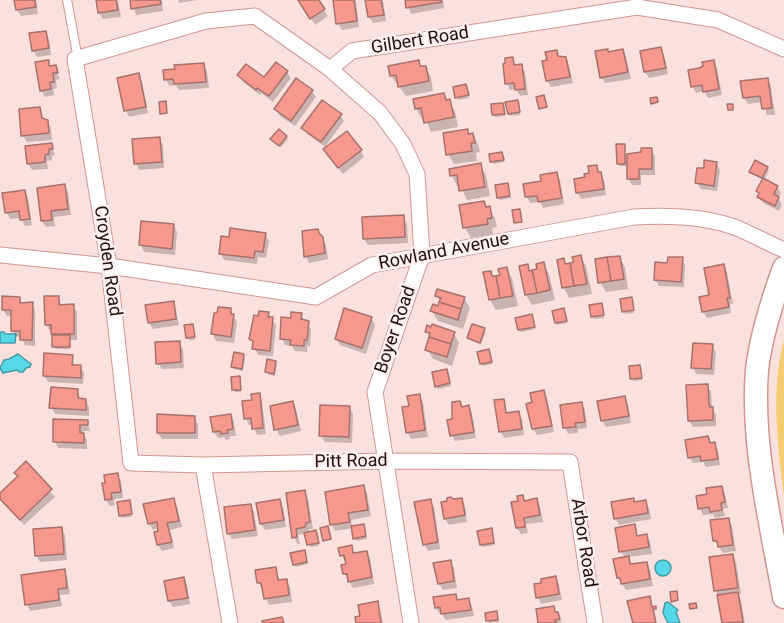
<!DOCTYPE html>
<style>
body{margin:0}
canvas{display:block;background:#fbe1dd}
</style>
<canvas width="784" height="623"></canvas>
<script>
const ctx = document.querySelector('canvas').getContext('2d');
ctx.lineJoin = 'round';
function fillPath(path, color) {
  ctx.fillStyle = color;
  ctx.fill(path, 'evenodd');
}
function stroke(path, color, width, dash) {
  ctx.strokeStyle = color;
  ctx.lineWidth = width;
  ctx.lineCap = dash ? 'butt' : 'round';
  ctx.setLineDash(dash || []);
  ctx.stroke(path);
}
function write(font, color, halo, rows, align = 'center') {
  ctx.font = font + ' Roboto,sans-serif';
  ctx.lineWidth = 5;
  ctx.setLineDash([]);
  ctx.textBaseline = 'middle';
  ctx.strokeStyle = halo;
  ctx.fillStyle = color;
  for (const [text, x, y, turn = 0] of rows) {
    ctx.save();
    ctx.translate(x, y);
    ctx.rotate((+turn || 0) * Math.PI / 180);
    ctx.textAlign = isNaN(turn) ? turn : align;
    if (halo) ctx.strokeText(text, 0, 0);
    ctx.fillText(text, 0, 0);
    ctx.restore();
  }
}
fillPath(new Path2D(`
 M784,340V497C778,445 770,391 784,340Z`), '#f4cd73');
const water = new Path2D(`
 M0,332H4L5,334H16L15,343H0Z
 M18,354L31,364L30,367L26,368L23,372H19L17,370L3,373L0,368L4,360L9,359Z
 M655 568a8 8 0 1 1 16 0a8 8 0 1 1-16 0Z
 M668,602L678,610L676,612L680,623H668L663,613L665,603Z`);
fillPath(water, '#56d8e8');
stroke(water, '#479ba6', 1.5);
fillPath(new Path2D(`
 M16,0H36L38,14L21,16L17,10Z
 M97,0H118L121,17L103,19L99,13Z
 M132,0H162L163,11L136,15Z
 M178,0H197L179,3Z
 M299,0H317L328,16L315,25Z
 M335,0H356L359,27L342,30L338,23Z
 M367,0H383L386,21L373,23L369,17Z
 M406,0H443L444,8L411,14Z
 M45,32L49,39L51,55L37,57L33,50Z
 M661,49L664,55L668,74L649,78L645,72Z
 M607,50L609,53L623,50L626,57L631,79L605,83L601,77Z
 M556,52L560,57L566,58L569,65L573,83L551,87L547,81L548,61Z
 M512,59L516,65L521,66L525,72L528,95L520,96L516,89L510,90L507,83Z
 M713,61L717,68L722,95L708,98L704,91L696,93L693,86Z
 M48,62L51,67H55L60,79L56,80L57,88L53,89L54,95L45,97L41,90Z
 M418,62L422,68L425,67L431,77L433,91L406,96L391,76Z
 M203,64L207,71L209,88L179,90L176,85L169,86L166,79Z
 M287,72L291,78L273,102L261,93L260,95L243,82L239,76L264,80Z
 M138,75L142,81L148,113L129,117L126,110Z
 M768,79L771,86L775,115H767L763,102L748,104L744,98Z
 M467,89L469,98L458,100L457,97Z
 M312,91L316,97L295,126L280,116L276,109Z
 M443,95L455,111L458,127L431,132L425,118L422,119L416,109L415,100Z
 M503,104L505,116L495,117L493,115Z
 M519,104L520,115L510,116L509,114Z
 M40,109L44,120L47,122L51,128L52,140L27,142L23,136L20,111Z
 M340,115L344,121L325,147L307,134L303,128Z
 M467,131L469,135L472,134L478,144L480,152L476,153L477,161L454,164L448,154Z
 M286,136L288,139L281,147L274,142Z
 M159,139L163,145L164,168L139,170L136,163Z
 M51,145L55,155L52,156V160L47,161L48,169L32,170L28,163Z
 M624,146L626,156L643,154L651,149L655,156V175H641V185H632L628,178V166H620L618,164Z
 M361,151L364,157L343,174L329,156Z
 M503,156L504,162L493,164L492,161Z
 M716,163L720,170L717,191L701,189L697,183L705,170Z
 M480,165L486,175L490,196L467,200L460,185L457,186L452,176Z
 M596,166L604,180L606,195L581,199L578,193L576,180L586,179Z
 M767,168L769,170L764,180L777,187L781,193L778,198L782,204L779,211L763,203L759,197L764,180L751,172Z
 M557,174L560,180L564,204L543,208L540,202L530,203L527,197L542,182Z
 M507,184L511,198L500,200L498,198Z
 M65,186L68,192L71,215L54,217L55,226L46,227L42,221Z
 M25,191L28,198L32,225L25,226L21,218L10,219L7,213Z
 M484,202L495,218L497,227L492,228L493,234L471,238L465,228L461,207Z
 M403,217L407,223L408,243L368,245L364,239Z
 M174,226L177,232L175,255L144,252L141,245Z
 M265,234L269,241L266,258L258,257L257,264L224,260L221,254Z
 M321,238L326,245L328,259L309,263L306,256Z
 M581,257L586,266L592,294L569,298L564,288L558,261L563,260L567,265L575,264Z
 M619,257L625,267L628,289L606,292L600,282Z
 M682,259L685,265L684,287L659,286L655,280Z
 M543,264L549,274L555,300L532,305L526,295L527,266L530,272L539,270Z
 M724,266L727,272L733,304H730L731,313L707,318L703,311Z
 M506,269L512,278L518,306L496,310L490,300V273L493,277L501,276Z
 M437,296L464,298L470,308L463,329L438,321L432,311L439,308L441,303Z
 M58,297L62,306H73L77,312V340H70V349H55L53,331H50L46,324Z
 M4,298H19L23,304L32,303L35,310V346L25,345L21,337L16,336L12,330V316H7L3,310Z
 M621,301L632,302L634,313L625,314Z
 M173,303L176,309L179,325L153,329L149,323Z
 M603,307L604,318L594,319L592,316Z
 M230,310L237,322L234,343L216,341L213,334Z
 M564,310L567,323L557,325L556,322Z
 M268,313L276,325L273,356L258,355L251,339L260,317Z
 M301,315L311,329L310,346H307V352L295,351L292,346L285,345L282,339L292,320Z
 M532,316L535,329L521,332L519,330Z
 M371,318L375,325L366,354L340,345L336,339Z
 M194,328L195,340H189L188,338Z
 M432,328L454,333L459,343L452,366L433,359L427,349L430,338L427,331Z
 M484,330L486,332L481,344L471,340L469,338Z
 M179,343L183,349L184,368L162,369L158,363Z
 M712,345L716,352L714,375L696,374L693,367Z
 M490,354L492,364L483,366L481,364Z
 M72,356L75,367H80L84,373L83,384L48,382L44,375Z
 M243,356L245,358L243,371L234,369L233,367Z
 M275,362L277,365L275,376L269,375L267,372Z
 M639,366L642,380L633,381L632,378Z
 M448,373L451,386L438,389L436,386Z
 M239,378L241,392H235L234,390Z
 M707,386L711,392L712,408L716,415V426L693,427L689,421Z
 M77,390L81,400H86L89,407V416L55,414L51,407Z
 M544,392L547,398L554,432L537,435L533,429L528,405L534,404Z
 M259,394L262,401L266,434L257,435L253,425H249L246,419Z
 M419,396L423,402L428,437L411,439L408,433L404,408L411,407Z
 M624,398L628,404L631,423L606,427L602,420Z
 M503,400L508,414L518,413L522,419L524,435L504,438L501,432L496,401Z
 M460,402L463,408L468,407L472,413L476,438L455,441L452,435Z
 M293,403L296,409L301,431L280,436L276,429Z
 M582,404L585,410L587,428L578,429V433L568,434L565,427Z
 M349,407L353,414L352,443L325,442L321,436Z
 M231,415L234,422L236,436H230V439L226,440L224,437L218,438L214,432L212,418Z
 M194,418L198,424V439H162L158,433Z
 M55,421L87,422L90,431H83V434L87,440V449L58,448L55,442Z
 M708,438L718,450L720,465L706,467L703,462L693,463L689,457Z
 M26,463L55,497L24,525L2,502L0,495L19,478L16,473Z
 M117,475L121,481L123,498L114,499L115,505L110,506L106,500Z
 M363,487L367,493L371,516L351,520L352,527L363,525L365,528L367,539L356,541L353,528L335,531L332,524Z
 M722,487L725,494L728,508L723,509L725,516L715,518L713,514L703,515L700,509L709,495Z
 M304,492L308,498L313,529H309L308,534L317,535L319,546L310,547L306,533L298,535L300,544H297L291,528Z
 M523,496L526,502L536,500L540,506L543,522L526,524L528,533L521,534L517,528L520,502Z
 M173,499L177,506L182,527L170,530L174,548L162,551L158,545L159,528L153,530L149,523Z
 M461,499L465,506L467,522L449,525L445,519Z
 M633,500L635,503L645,502L649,508L651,519L619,525L615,518Z
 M280,501L283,507L286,527L265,530L261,524Z
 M430,501L434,507L440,549L428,551L424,544Z
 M129,502L132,517L122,518L120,515Z
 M251,505L254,512L258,536L232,539L229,533Z
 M728,519L732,526L736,551L723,553L715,541Z
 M634,526L638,537L646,536L650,542L652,554L628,557L633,565L647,563L650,570L653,586L626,590L618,577L625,558L621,551Z
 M61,529L65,535L67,560L40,562L37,556Z
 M492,533L495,545L483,547L481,545Z
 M351,547L355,554L366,553L370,559L374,584L353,588L344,573L348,565L347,561H345L341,555Z
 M305,554L308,564L296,567L294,564Z
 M732,555L736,562L741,594H738L741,600L745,623H723L719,597L716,591Z
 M450,561L454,568L457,588L443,590L439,583Z
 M276,568L280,581L286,580L290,587L292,602L269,605L259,583Z
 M64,571L67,577L70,594L60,595L62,606L30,611L27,604Z
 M555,578L559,584L562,600L541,604L538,597Z
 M183,579L187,585L190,604L173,607L169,601Z
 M456,595L459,601L468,600L472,606L474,616L446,620L442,614H440L436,608Z
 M377,603L380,609L383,623H358Z
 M553,607L562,623H540Z
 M496,613L499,622L489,623L487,614Z`), '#0003');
const building = new Path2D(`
 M14,0H35L36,7L16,10Z
 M96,0H116L118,10L98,13Z
 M130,0H160L161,4L131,9Z
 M298,0H319L325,9L310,19Z
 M333,0H354L357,21L336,24Z
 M365,0H381L384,15L368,17Z
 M405,0H441L442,2L406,8Z
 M46,31L49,48L32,51L29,33Z
 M661,47L666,68L644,72L640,51Z
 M608,49V52L623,49L628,72L600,78L595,51Z
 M557,50L558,56L566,57L570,77L546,81L542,61L547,60L545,52Z
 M513,57L514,65L522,64L525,89L515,90L514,83L505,84L503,64L505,63V58Z
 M49,60V66L56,65L58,73H53L54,82H50L51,89L40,91L35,62Z
 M419,60L420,66H426L429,81L398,87L396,75L390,76L388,66Z
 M714,60L719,89L703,92L702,85L691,87L688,70L699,68L703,66L702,62Z
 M276,62L288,71L269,96L257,88L256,90L237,75L246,64L264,77Z
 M204,63L206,82L174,84L173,79L164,80L163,70L175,69L174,65Z
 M139,73L146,107L124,111L117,78Z
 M296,78L313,90L291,121L274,109Z
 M768,78L772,108L762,109L760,96L743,98L740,81Z
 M466,84L469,95L455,98L453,87Z
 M444,93L446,100L450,99L454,117L424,123L421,108L415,109L413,99Z
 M544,95L547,107L539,109L536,97Z
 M657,97L658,102L651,104L650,98Z
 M322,100L342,114L321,142L301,128Z
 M518,100L520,112L508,114L505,102Z
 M166,101L167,113L160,114L159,102Z
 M503,103L505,114L492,115L491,104Z
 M727,104H733V110H728Z
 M40,107L42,118L48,120L49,133L21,136L19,109Z
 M279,129L287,136L279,146L270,139Z
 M468,129V134L473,133L475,143H471L472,151L446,155L443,133Z
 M347,131L362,150L338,168L323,149Z
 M160,137L162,162L134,164L132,139Z
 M52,143L53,149H49V154L45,155V162L27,164L25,146Z
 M616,144H625V164H617Z
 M641,148H652V169H639V179H627V154L641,152Z
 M502,152L504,160L490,162L489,154Z
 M704,160L717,162L714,186L695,183L697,168H704Z
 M755,160L768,167L762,178L749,172Z
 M481,163L485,187L459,191L457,175L450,176L449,169Z
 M597,165L598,172H601L604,189L576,193L574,179L585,177L584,174L589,173L588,166Z
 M557,172L562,198L538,202L537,196L525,197L523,184L541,181L540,175Z
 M763,178L778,186L774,194L779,197L775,206L757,197L759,193L756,191Z
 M508,183L510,196L497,198L495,185Z
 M65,184L68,209L51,211L52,220L41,221L37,188Z
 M25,190L30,219L20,220L19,211L5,213L2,193Z
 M484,201L486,207L490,206L492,218L487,219L488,224L463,228L459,205Z
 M520,209L522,222L514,223L512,210Z
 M404,215L405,237L363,239L362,217Z
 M141,221L174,224L172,249L139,245Z
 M230,228L266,233L263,252L255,251L254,258L219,254L221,236L229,237Z
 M318,229L319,233L323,237L325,253L304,257L302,231Z
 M581,255L587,284L574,286L570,263L574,262L572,257Z
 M620,256L624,279L611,281L607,257Z
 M607,257L611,281L598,283L595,259Z
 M668,257H683L681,282L654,280L655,262L667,263Z
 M564,258L565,264L570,263L574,286L562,288L557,260Z
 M544,262L550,290L537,293L532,270L537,269L536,264Z
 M528,264L529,271L532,270L537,293L525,295L519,266Z
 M724,264L730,298H727L729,307L702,312L699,297L709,295L704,268Z
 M507,267L513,296L500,298L496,276L500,275L498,269Z
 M491,271L492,276H496L500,298L489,300L483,272Z
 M437,289L465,297L461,309L439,302L441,298L435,296Z
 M2,296L20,297V303L33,302L32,340H20V331H11V310H2Z
 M44,296H59V305L74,304V334H51V325H45Z
 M632,297L634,310L622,312L620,299Z
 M174,301L176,319L148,323L145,305Z
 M439,302L461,309L458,320L430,311L433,304L438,306Z
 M602,303L604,315L591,317L589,305Z
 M218,307L231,308V314H234L231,337L211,334L214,313H217Z
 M344,308L372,317L362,348L335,339Z
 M564,308L567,321L555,323L552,311Z
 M259,311L269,312L268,317H273L270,351L252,349L253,341L249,339L254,315L258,316Z
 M291,312L302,313L301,319L309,321L307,340H304V346L290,345L291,340L280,339L281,317L291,318Z
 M532,314L535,327L518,330L515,318Z
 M193,324L195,337L186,338L184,325Z
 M432,324L455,332L451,344L429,337L430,333L425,332L427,325L431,327Z
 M472,324L485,328L480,343L467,338Z
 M52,335H70V347H52Z
 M429,337L451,344L447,357L425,350Z
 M180,341L181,362L156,364L155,342Z
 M693,343L713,344L711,369L691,368Z
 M489,349L492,362L480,364L477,352Z
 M234,352L244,354L242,369L231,367Z
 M44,353L73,355L72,365H81V378L43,376Z
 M267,359L276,361L274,374L265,372Z
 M640,365L642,378L630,379L629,366Z
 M447,369L450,383L435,387L432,372Z
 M240,376L241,390H232L231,377Z
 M708,384L709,404L710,407H713V420L688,421L686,385Z
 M51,387L78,389V398L86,399V410L49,408Z
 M544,390L552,426L532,429L526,404L532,402L530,393Z
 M260,393L263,428L252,429L251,418L244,419L242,401L252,400L251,394Z
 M420,394L425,430L406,433L402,407L409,406L407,396Z
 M625,396L629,416L601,421L597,401Z
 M504,399L506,413L519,411L522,429L499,432L494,400Z
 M293,401L298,425L274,430L270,406Z
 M460,401L462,407L469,405L474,432L450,436L447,420L452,419V402Z
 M582,402L585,422L575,423L576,427L563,428L560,405Z
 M320,405L350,406L349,437L319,436Z
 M157,414L195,416V433H157Z
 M231,414L233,429L227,430L228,433L221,434L220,431L213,432L210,417Z
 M53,419L88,420V425H80V433H84V443L53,442Z
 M708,436L710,443L715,442L718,459L701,461L700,456L688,458L685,440Z
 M26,461L52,489L20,520L0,499V493L18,476L14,473Z
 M118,473L121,492L111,493L112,499L105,500L102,483H105L104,475Z
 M364,485L368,510L348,513L350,522L330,525L325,492Z
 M722,486L725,502L721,503L722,510L710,512L709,507L698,509L696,496L707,494L706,488Z
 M305,490L310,522L306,523L305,527L296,529L297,537L292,538L286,493Z
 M523,495L524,501L537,498L540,515L524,518L525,527L516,528L511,502L518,501L517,496Z
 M451,497L453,499L462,498L465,515L444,519L441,502L447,501V498Z
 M174,498L179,521L167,523L172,542L157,545L154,532L158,531L157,522L148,524L143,504Z
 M634,498V502L646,500L648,513L614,519L611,502Z
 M280,499L284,520L260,524L256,503Z
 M431,499L438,542L423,545L414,502Z
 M130,500L132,514L119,516L117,502Z
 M251,504L255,530L227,534L224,507Z
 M729,518L733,545L718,547L717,541H713L710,520Z
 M364,524L366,536L353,539L351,526Z
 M635,524L637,536L647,534L649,547L619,552L615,528Z
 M328,526L331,539L323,541L320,528Z
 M62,527L64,554L35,556L33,529Z
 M492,528L494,543L480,545L477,531Z
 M316,530L319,543L307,545L304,533Z
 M352,545L353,553L367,551L372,577L348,582L347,574H343L341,565L346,564L344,555L340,556L338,548Z
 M305,550L307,562L293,565L290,553Z
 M733,554L738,588L714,591L709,557Z
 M629,556L630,564L647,562L650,579L621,584L620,578H617L613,559Z
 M451,560L454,581L438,584L433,563Z
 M276,567L278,580L287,579L289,595L264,599L261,583H257L255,570Z
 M65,569L67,588L58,589L59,600L25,605L21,575Z
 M556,576L559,594L536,598L534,584L541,583V579Z
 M184,577L188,598L168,601L164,581Z
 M677,591L678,600L671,602L670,592Z
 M738,592L743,622L722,623L717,595Z
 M456,594L457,600L469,598L471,610L441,614L440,607L435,608L433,597Z
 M650,596L652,607L656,606V609H653L656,623H633L627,601Z
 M378,601L381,623H356L355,617L360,616L358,605Z
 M696,603L697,608L690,609L689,604Z
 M554,606L555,612H558L560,619L555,620L556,623H538L536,609Z
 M497,611L498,620L486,621L485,613Z
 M282,617L284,623H262V621Z`);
fillPath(building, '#f6988e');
stroke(building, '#a9716b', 1.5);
const lane = new Path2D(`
 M67,0L78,59`);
const street = new Path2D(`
 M330,69L380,113L403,144L417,174L422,255L375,392L411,623
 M0,255L109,266L316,297L372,265L634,217C667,215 705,216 737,228C753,235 768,243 784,250
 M203,465L230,623
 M595,623L570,462L386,461L203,465L131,463L109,266L75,59L206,21L255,16L330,69L352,51L637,7L718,20L784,49`);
const secondary = new Path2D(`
 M784,268C772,301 761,335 757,370C751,444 771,524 784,597`);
stroke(lane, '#d1968f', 10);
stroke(street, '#d1968f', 17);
stroke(secondary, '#d1968f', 25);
stroke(lane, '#fff', 8);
stroke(street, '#fff', 15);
stroke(secondary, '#fff', 22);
write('18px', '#230d0b', '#fff1f0', [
 ["Gilbert Road",420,41,-9],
 ["Rowland Avenue",444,252,-11],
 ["Croyden Road",107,261,82],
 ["Boyer Road",396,330,-71],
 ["Pitt Road",351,462,-1],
 ["Arbor Road",583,543,81]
]);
</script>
